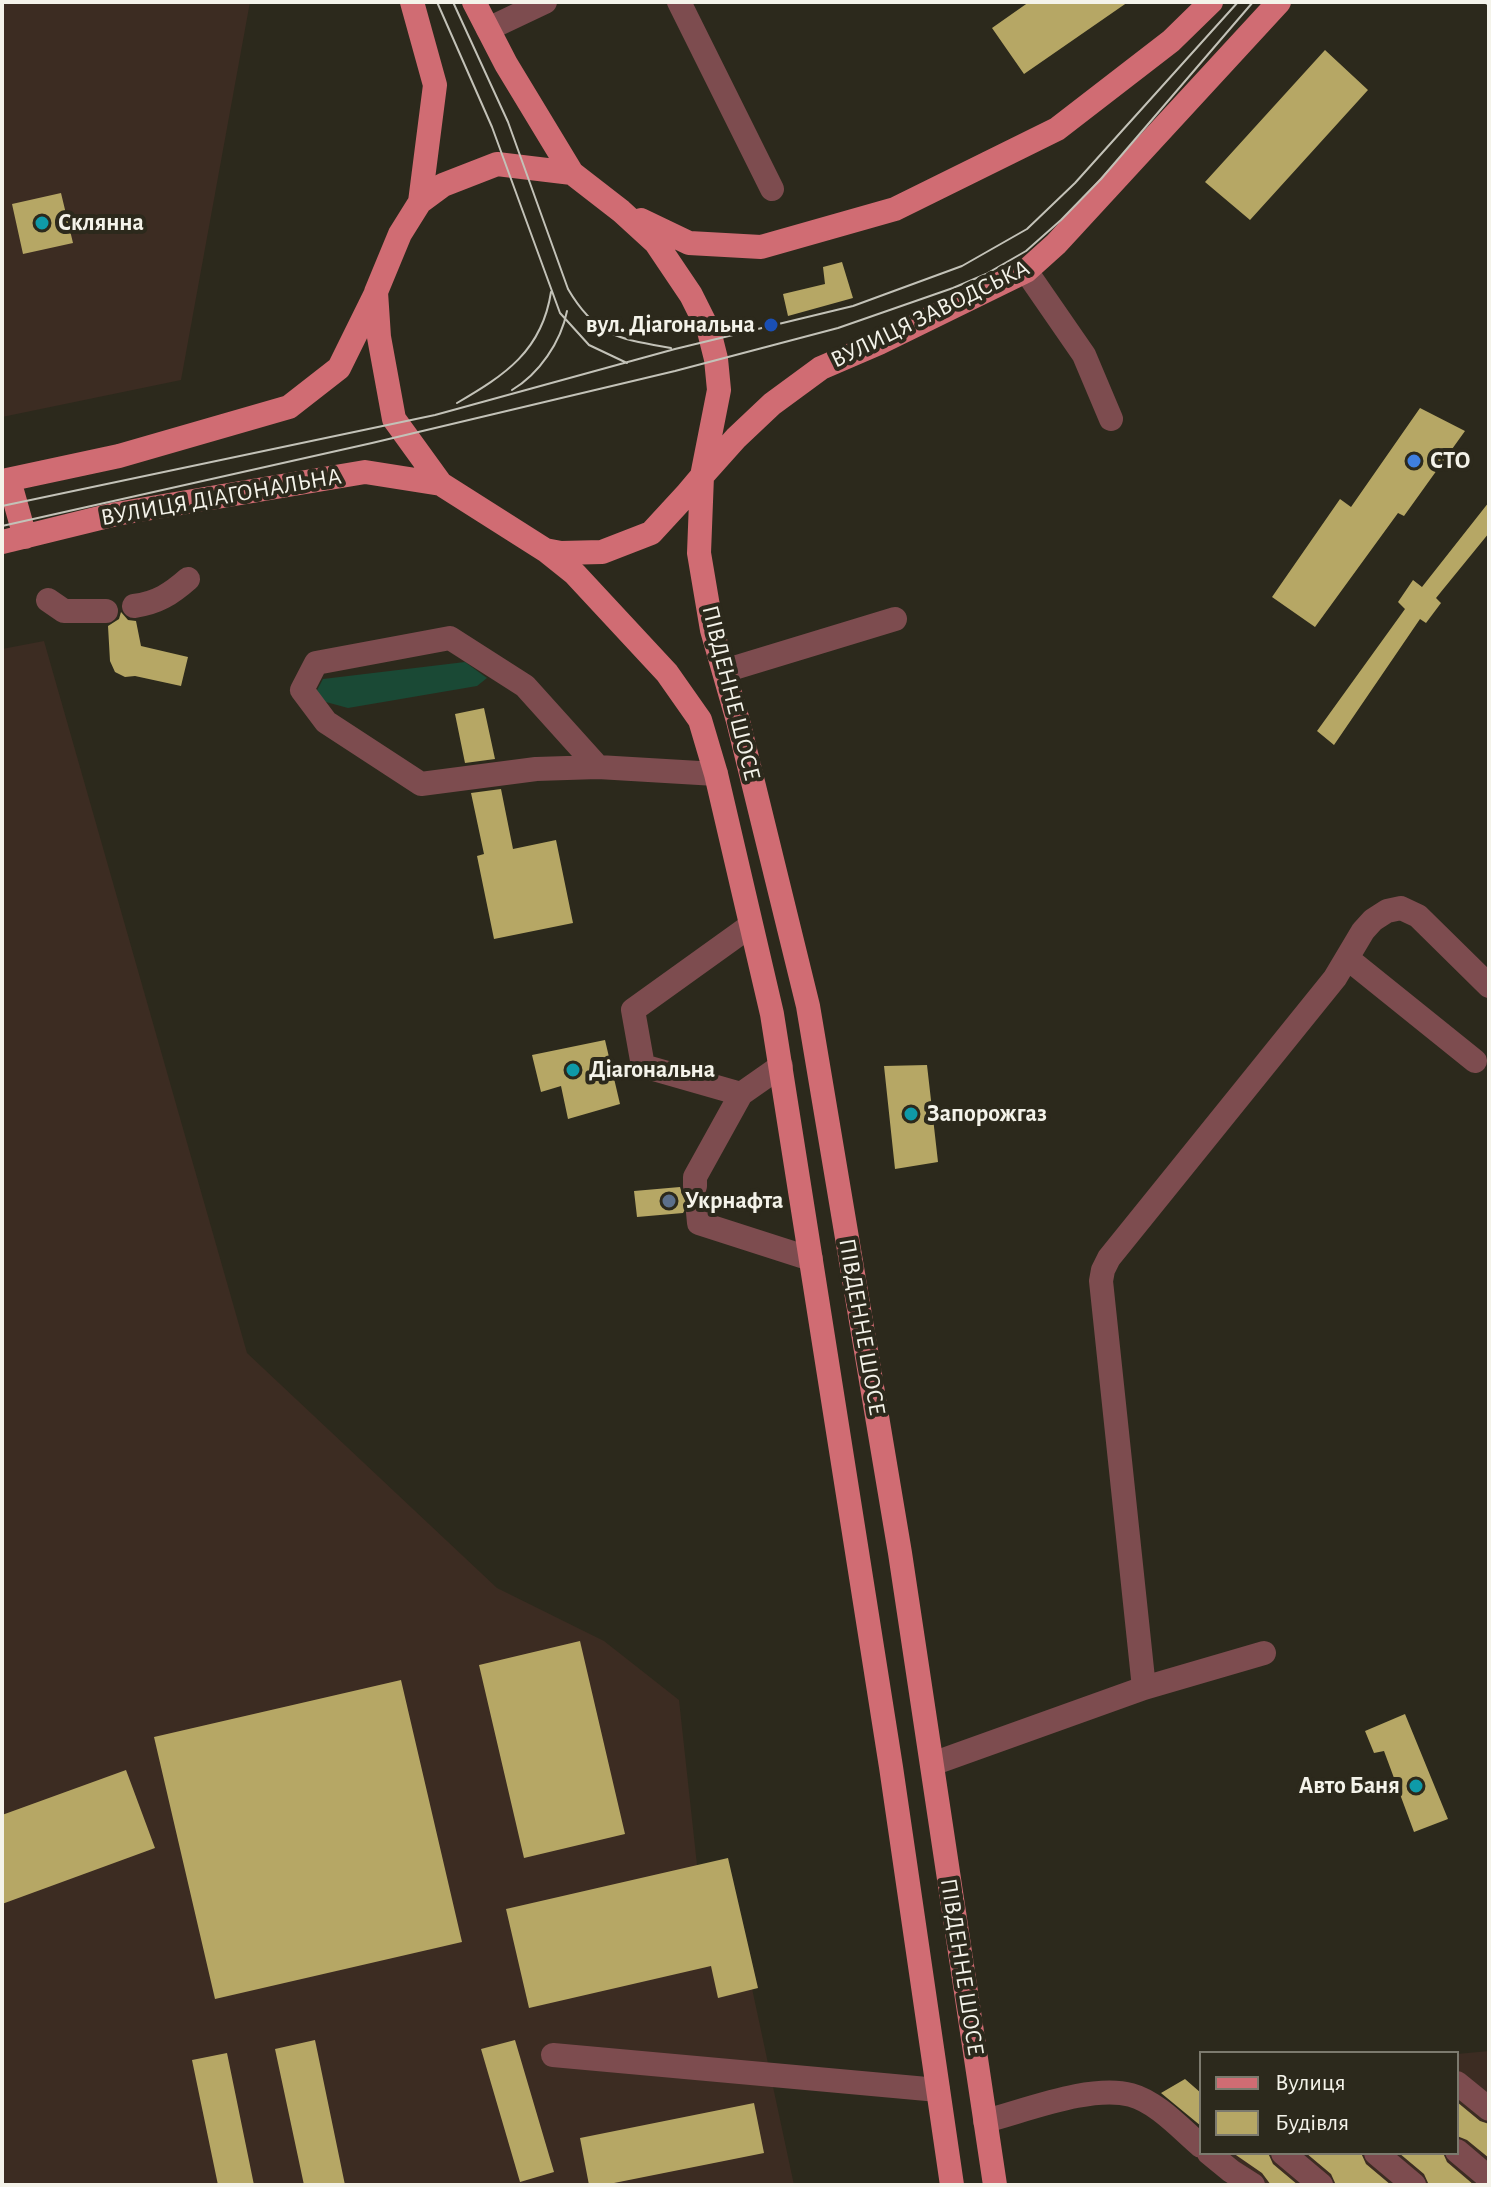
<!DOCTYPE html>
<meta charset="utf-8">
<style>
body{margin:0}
#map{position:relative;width:1491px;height:2187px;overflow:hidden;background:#2c291c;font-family:"Alegreya Sans",sans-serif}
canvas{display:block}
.frame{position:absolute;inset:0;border:4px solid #f4f3ea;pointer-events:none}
.legend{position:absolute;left:1199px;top:2051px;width:260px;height:104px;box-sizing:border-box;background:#2c291c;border:2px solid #7c7a6e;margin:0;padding:10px 14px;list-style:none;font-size:24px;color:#f4f3ea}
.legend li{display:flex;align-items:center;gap:16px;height:40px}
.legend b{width:40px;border:2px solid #7c7a6e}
</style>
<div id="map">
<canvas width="1491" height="2187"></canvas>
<div class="frame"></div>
<ul class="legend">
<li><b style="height:10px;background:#d06c73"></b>Вулиця</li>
<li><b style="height:22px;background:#b6a765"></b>Будівля</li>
</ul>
</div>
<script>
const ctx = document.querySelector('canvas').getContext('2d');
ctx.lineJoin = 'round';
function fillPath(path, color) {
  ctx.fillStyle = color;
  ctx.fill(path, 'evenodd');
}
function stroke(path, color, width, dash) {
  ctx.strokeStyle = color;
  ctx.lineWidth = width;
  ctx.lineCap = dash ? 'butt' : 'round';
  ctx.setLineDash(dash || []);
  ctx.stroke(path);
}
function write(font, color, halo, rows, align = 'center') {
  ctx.font = font + ' "Alegreya Sans",sans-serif';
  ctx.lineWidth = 8;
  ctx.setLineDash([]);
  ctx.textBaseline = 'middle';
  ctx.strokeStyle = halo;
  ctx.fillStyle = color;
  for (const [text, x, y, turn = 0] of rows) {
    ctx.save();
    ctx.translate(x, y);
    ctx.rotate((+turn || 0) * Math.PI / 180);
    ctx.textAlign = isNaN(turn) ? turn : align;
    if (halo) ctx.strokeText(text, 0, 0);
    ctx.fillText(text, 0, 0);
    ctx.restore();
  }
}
fillPath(new Path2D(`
 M2,2H250L181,380L2,417Z
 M44,641L247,1353L497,1588L604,1641L679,1700L698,1874L728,1876L794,2185H2V649Z
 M1489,2051V2185H1261L1223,2153H1457V2054Z`), '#3c2c22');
fillPath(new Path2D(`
 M465,662L487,678L477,686L348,708L326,702L316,692L323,679Z`), '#1a4935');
fillPath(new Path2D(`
 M1029,2H1128L1024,74L992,28Z
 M1325,50L1368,90L1250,220L1205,182Z
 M61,193L73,243L23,254L12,204Z
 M842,262L853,298L788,316L783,294L825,284L823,267Z
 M1420,408L1465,431L1404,516L1398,513L1315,627L1272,597L1340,499L1351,507Z
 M1489,502V533L1436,598L1441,603L1426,623L1420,619L1334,745L1317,731L1405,609L1398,602L1413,580L1422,587Z
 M121,612L128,620L136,621L141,646L188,657L181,686L135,676L125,677L115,672L110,661L108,626L119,619Z
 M484,708L495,759L465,763L455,714Z
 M501,789L513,849L556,840L573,923L494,939L477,856L484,854L471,793Z
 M605,1040L620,1104L568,1119L561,1086L541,1092L532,1055Z
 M927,1065L938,1162L895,1169L884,1066Z
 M680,1187L682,1194L690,1200L683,1213L637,1217L634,1191Z
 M580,1641L625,1834L524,1858L479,1665Z
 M401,1680L462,1942L215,1999L154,1737Z
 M1405,1714L1448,1819L1414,1832L1384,1751L1374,1753L1365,1731Z
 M126,1770L155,1848L2,1904V1815Z
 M728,1858L758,1988L718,1998L711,1966L529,2008L506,1909Z
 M315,2040L345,2185H304L275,2049Z
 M515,2040L554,2172L520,2182L481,2049Z
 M227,2053L254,2185H218L192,2060Z
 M1185,2079L1201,2093V2126L1161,2093Z
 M1457,2102L1480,2121L1489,2124V2158L1467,2140L1457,2136Z
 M754,2103L764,2153L604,2185H589L580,2138Z
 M1233,2153H1268L1273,2164L1298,2185H1271L1262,2173Z
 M1306,2153H1361L1366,2164L1391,2185H1336L1331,2174Z
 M1399,2153H1443L1447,2162L1474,2185H1429L1424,2174Z`), '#b6a765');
stroke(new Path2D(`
 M679,2L772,189
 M488,29L545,2
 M1026,271L1084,355L1111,419
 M48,600L64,611H106
 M134,606C157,603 171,594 188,579
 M724,671L895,619
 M598,767L525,686L450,638L316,663L302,690L326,722L421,784L536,769L598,767L716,774
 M750,926L633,1010L643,1066L741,1094L781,1066
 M1347,958L1475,1061
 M695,1186V1177L741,1094
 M698,1212L699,1223L811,1259
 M1144,1688L1101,1281L1103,1270L1109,1258L1335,978L1363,931L1373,920L1387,911L1401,908L1418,916L1489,986
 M932,1764L1144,1688L1264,1653
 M553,2055L938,2090
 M1457,2083L1489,2109
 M985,2121C1025,2111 1091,2084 1131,2095C1157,2102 1181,2129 1201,2146
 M1457,2151L1489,2178
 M1209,2153L1231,2171L1253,2185
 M1283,2153L1321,2185
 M1376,2153L1414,2185`), '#7d4c4f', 24);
stroke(new Path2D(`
 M412,2L435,85L420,202
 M474,2L506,64L572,173
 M497,164L572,173L621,211L656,243L691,295L709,331L716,359L719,390L702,476L686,495L651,533L602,552L561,553L545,550L441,484L394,419L379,337L376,292L400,234L420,202L443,185Z
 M641,220L689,243L761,247L895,209L1057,129L1171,41L1211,2
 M9,480L25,537
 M2,481L119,456L289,407L339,368L375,295
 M2,542L116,514L365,472L441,484
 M545,550L575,574L667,673L700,720L716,774L772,1014L891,1767L952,2185
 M995,2185L900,1553L808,1006L738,721L712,630L699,553L702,476L736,438L772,404L821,368L879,343L1026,271L1056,244L1279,2`), '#d06c73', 24);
stroke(new Path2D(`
 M437,2L492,127L560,313L589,345L627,363
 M453,2L508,122L568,289C596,337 620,339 671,348
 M512,390C539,374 561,342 567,311
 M457,403C505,375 542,351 551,292
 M2,506L435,415L675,349L853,306L962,266L1027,229L1075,183L1238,2
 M2,526L372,443L675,371L838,328L953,288L986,274L1026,251L1061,220L1101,179L1253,2`), '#c3c2b8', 2);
stroke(new Path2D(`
 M1488,2H1489`), '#c3c2b8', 6);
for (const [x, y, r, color] of [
 [42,223,8,"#0f9aa8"],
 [771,325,8,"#1a4fb4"],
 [1414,461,8,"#3f7fe0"],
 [573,1070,8,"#0f9aa8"],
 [911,1114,8,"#0f9aa8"],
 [669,1201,8,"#5c6f8a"],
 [1416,1786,8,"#0f9aa8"]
]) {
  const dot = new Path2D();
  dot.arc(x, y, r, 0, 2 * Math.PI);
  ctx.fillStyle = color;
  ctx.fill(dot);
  stroke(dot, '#2c291c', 3);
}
write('bold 24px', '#f4f3ea', '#2c291c', [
 ["Склянна",58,223],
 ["вул. Діагональна",755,325,"right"],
 ["СТО",1430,461],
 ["Діагональна",589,1070],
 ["Запорожгаз",927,1114],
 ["Укрнафта",685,1201],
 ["Авто Баня",1400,1786,"right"]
], 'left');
write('24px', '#f4f3ea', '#2c291c', [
 ["ВУЛИЦЯ ЗАВОДСЬКА",930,314,-26],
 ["ВУЛИЦЯ ДІАГОНАЛЬНА",221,497,-10],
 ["ПІВДЕННЕ ШОСЕ",731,693,76],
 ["ПІВДЕННЕ ШОСЕ",862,1327,80],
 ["ПІВДЕННЕ ШОСЕ",962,1967,81]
]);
</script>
